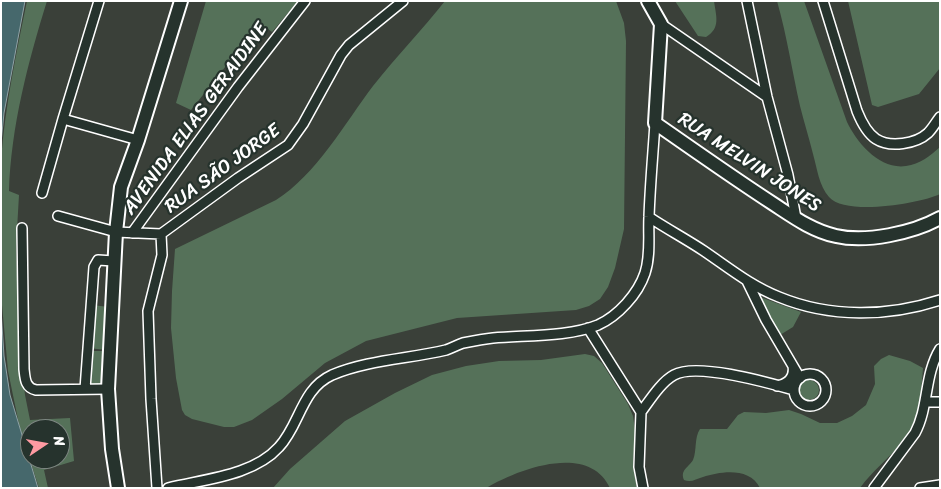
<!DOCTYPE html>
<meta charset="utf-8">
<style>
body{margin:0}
#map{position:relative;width:941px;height:489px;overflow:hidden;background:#3a4039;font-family:Sriracha,sans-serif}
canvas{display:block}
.frame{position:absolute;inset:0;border:2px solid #fff;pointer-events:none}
.north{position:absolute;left:20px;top:419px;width:50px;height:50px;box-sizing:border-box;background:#26332d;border:1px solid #7d8581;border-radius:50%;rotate:78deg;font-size:14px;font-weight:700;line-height:20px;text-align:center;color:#fff}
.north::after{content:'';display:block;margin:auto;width:18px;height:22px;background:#ff9aa2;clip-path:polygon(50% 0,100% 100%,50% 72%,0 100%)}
</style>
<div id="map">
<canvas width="941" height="489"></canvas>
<div class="frame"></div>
<div class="north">N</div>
</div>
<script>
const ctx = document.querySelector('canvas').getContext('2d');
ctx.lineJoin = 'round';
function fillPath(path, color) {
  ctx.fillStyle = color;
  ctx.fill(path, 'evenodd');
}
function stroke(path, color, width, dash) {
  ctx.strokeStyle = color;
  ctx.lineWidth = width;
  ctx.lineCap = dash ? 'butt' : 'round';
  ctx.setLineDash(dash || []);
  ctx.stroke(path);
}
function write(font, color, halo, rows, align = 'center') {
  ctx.font = font + ' Sriracha,sans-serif';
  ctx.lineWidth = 4.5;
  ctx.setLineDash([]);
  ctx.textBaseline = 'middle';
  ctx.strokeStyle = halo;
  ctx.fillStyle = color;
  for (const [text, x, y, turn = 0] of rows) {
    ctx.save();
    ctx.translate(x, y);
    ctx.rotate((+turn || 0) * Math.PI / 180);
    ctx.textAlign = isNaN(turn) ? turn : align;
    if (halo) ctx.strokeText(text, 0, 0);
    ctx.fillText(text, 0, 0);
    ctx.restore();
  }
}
fillPath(new Path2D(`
 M27,1H47C28,62 11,127 9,191L19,195L16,247L20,355L25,395L30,420L70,418L74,461L44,470L48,488H39L20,429L8,371L1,294V160C5,107 16,54 27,1ZM30,429H60V459H30Z
 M206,1H298L272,32L260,23L191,110L176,103Z
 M445,1H616L624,23L626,41L624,229L615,268L608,287L600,299L589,306L576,310L457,318L366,341L325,363L282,399L252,420L234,427H224L192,419L185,415L182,410L176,378L171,328L172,291L175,249L276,200C316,175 345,123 373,86C396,57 422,30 445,1Z
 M675,1H714C716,16 721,28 706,37L698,36Z
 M777,1H804L847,122C857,143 880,170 906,166C920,164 930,156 940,147V194C919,204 845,216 829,197C819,186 817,168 813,154C809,138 804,122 800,106C792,71 787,36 777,1Z
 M848,1H940V68L919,94L878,107L872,105Z
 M760,297L801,312L793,327L780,335Z
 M92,305L109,307L106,350L88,348Z
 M88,351H105L104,385H87Z
 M585,354L594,356L602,363L628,404L633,416L635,430L633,466L637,488H610C589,442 518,469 486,488H273L290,469L345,421L395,393L432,375L466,366L499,361L541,360Z
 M889,355L910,361L923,368C921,394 920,422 903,442C889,458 872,471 860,488H760C750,467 721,471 703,477C696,479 691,483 684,480C680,470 688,468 693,460C697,450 694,438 700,429H727L738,415L744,412L766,413L789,410L801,414L820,423H837L852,416L866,405L875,384L874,366L881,359Z
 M799 390a10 10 0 1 1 20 0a10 10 0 1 1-20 0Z`), '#557159');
const water = new Path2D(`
 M1,1H25L4,113L1,143Z
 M1,310L4,356L10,395L38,488H1Z`);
fillPath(water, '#46686c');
stroke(water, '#90a4a7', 1);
const street = new Path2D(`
 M747,1L767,97L788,175L796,218
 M823,1L857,111C861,121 867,133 876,139C890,148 916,144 928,133C933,128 936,122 940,117
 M661,24L767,97
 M63,119L138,140
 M42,193L63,119L99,1
 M58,216L116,232L161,234L238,178L288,145L303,124L341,55L349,45L403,1
 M649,217C667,229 686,239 704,251C729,268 751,286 779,297C830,318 888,317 940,300
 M22,228L24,369C25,378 25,388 36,390L108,389
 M132,233L238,87L305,1
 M747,281L766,320L800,378
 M588,328L641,412L639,467L643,488
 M794 390a16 16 0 1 1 32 0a16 16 0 1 1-32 0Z
 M777,386C788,384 795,377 793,366
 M85,389L94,267L98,260L114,261
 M925,402H940
 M641,412C650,400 661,382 674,375C697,362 769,383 794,390
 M157,488L151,399L148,311L162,255L161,234
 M168,488C204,479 253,476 279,447C300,425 301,389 332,375C368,360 408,359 446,350C452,348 457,345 463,343C473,341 483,339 493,338C524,335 569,337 598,325C618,316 638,294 645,273C651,255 648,235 649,217C650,186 653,154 655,123
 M874,488L915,433C929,407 924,375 940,349
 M920,488L940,485`);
const secondary = new Path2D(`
 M648,1L661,24L655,123C694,150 732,177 772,203C792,216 812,231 836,236C866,243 913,233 940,218
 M118,488L112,449L108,389L116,232L121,187L138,140L181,1`);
stroke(street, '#fff', 12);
stroke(secondary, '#fff', 16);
stroke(street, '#26332d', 9);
stroke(secondary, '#26332d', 12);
write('19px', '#fff', '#26332d', [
 ["AVENIDA ELIAS GERAIDINE",196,119,-54],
 ["RUA MELVIN JONES",749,163,33],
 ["RUA SÃO JORGE",223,169,-36]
]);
</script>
